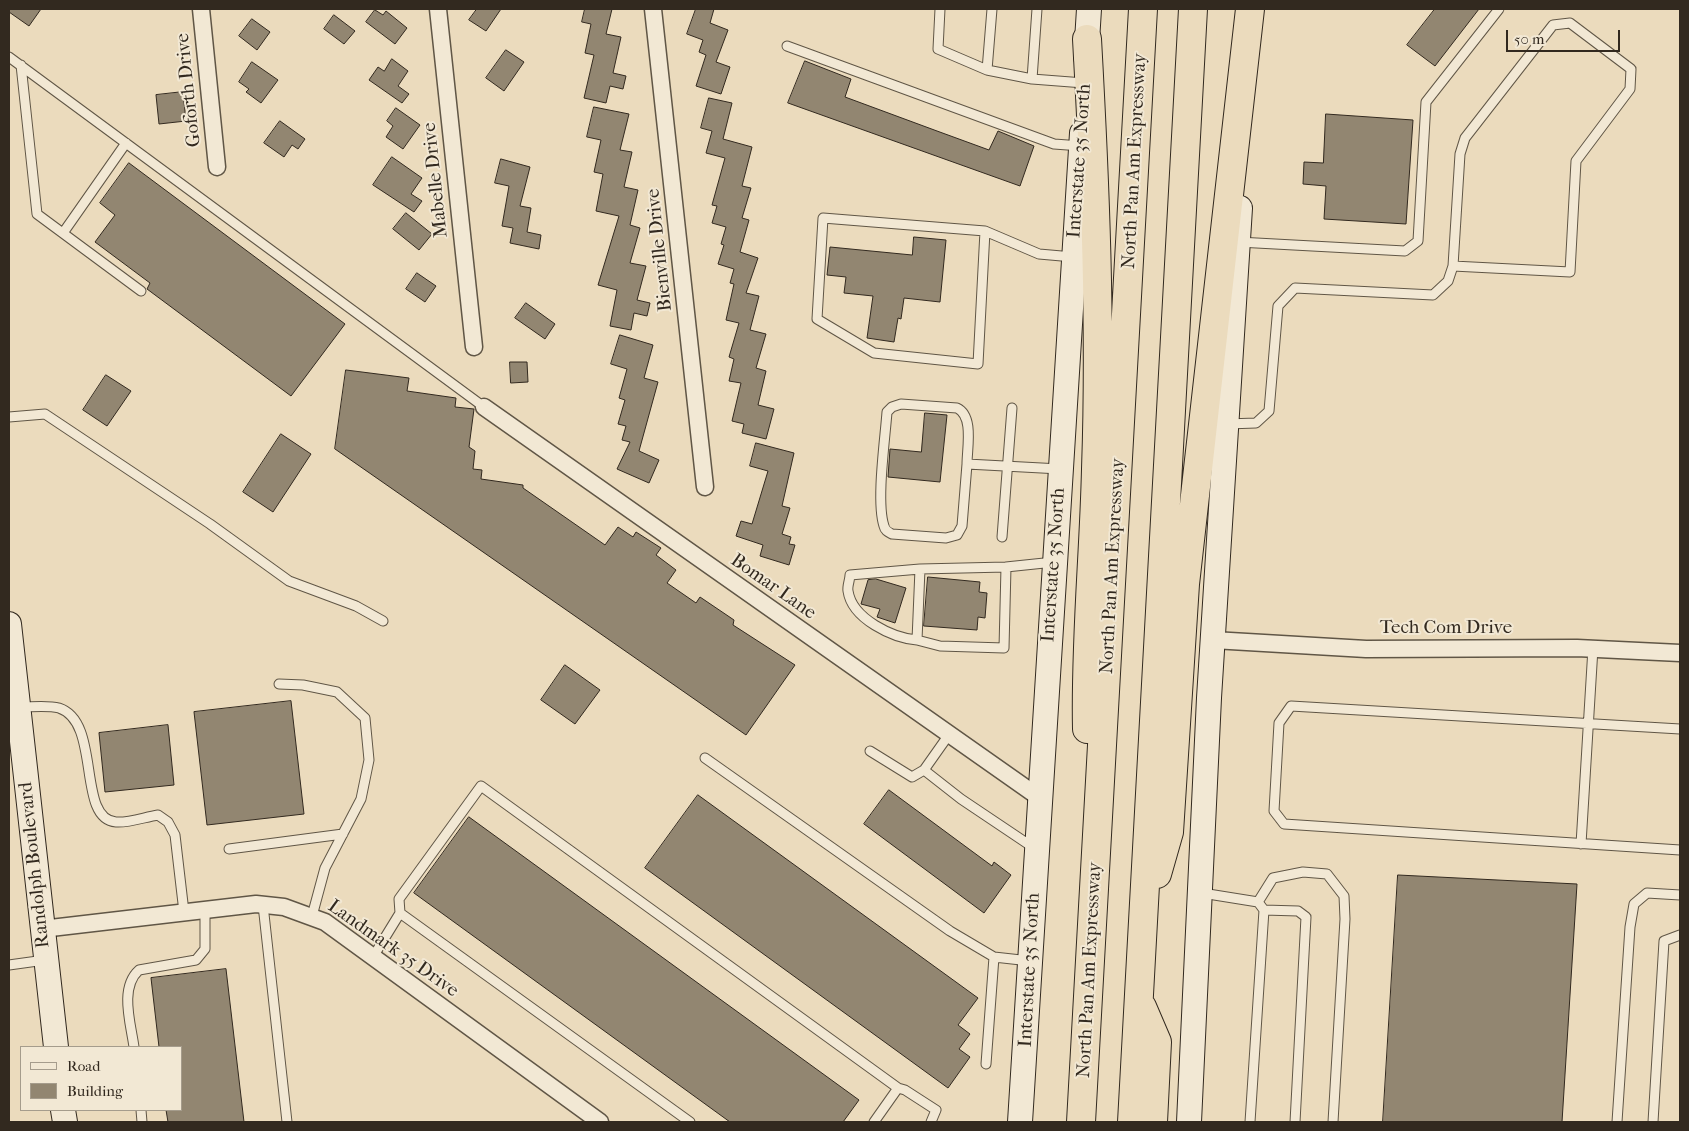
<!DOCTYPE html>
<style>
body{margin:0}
#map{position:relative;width:1689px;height:1131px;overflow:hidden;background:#ebdbbd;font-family:"IM FELL French Canon",serif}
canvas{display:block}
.frame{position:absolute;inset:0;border:10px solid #32291f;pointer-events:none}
.legend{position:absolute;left:20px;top:1046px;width:162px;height:65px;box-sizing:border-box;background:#f2e8d4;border:1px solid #a59c8c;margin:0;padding:6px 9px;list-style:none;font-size:15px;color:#32291f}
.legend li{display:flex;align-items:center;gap:10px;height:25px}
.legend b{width:25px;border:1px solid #a59c8c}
.scale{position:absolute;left:1506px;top:30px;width:114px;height:22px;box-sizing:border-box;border:2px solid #32291f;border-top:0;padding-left:6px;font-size:15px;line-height:18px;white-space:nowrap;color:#32291f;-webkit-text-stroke:4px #f2e8d4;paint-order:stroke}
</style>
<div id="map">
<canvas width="1689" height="1131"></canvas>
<div class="frame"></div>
<ul class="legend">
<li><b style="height:6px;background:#f2e8d4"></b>Road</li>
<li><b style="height:14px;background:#928671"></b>Building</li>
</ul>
<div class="scale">50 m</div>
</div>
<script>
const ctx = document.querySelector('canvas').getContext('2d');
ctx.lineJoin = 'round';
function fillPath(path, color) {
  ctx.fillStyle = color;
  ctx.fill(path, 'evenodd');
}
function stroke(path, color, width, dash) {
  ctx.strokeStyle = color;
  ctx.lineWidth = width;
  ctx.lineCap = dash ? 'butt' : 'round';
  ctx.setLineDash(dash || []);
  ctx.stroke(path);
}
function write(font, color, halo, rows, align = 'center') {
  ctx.font = font + ' "IM FELL French Canon",serif';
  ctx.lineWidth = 4;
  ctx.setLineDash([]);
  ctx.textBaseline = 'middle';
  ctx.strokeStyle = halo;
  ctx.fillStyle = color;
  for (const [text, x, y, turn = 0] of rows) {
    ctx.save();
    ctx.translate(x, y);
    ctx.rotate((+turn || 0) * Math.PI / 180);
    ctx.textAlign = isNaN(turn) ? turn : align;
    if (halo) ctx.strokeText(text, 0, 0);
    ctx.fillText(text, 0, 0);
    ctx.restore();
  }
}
const building = new Path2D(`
 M9,9H41L29,26L9,12Z
 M477,9H501L486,31L469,20Z
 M585,9H612L606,34L621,37L613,73L626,76L623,89L610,86L606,103L584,98L594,55L585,53L591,24L582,22Z
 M696,9H714L710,23L728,30L716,62L730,67L721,94L696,86L706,55L699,52L703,40L687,34Z
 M1435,9H1479L1435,66L1407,45Z
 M375,10L383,15L386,11L407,28L395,44L366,22Z
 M334,15L355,31L344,44L324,29Z
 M252,19L270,32L257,50L239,36Z
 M506,50L524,62L504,91L486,78Z
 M392,59L408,71L398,86L409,94L402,103L369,80L378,67L384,71Z
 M805,61L851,79L845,97L937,131L989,150L998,131L1034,146L1020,186L788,103Z
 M252,62L278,80L261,103L246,92L249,89L239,82Z
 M183,92L186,121L159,124L156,95Z
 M709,98L732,103L723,139L752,147L742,186L751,188L742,218L749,220L740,252L758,258L746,293L759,296L750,330L766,334L756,368L766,371L758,405L774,409L766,439L742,433L744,424L732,421L741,383L729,381L734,359L729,357L739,323L726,320L734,284L730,283L734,269L718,264L724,245L721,244L726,227L712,223L717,206L712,205L725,158L706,153L712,131L701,128Z
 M594,107L629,114L620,150L632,152L624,187L638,190L630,225L640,228L630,263L646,266L637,300L650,303L647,316L634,313L631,330L610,326L617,290L598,285L619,216L596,211L603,174L594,172L601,140L587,137Z
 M396,108L420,125L403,149L386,137L393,126L387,121Z
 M1326,114L1413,120L1406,224L1324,219L1326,186L1303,184L1304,162L1323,163Z
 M280,121L305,139L298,149L292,145L284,157L264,143Z
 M392,157L422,178L411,194L422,201L414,212L373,185Z
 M501,159L530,167L520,206L531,208L527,232L541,235L539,249L510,243L513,228L502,226L509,186L495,183Z
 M129,163L345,324L291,396L147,289L150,283L95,242L115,215L100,203Z
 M406,213L432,234L419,250L393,229Z
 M914,237L946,240L940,302L904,298L901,319L898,318L894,342L867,338L873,296L844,293L846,277L827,275L830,247L912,255Z
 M417,273L436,286L425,302L406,289Z
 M526,303L555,324L545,339L515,318Z
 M620,335L653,345L644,378L658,382L639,451L659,460L649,483L617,469L630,442L622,440L626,426L618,424L625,400L619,398L627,369L611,364Z
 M510,362H527L528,382L511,383Z
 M346,370L409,378L407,391L456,398L455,407L474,409L469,447L475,451L473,469L482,470L481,479L523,485V488L605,545L618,527L633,537L636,532L661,548L656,555L676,570L667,583L696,603L700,597L734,620L733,625L795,665L746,735L335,449Z
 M106,375L131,391L107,426L83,410Z
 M925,413L947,415L940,482L888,477L890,449L921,452Z
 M281,434L311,454L273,512L243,492Z
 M756,443L794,453L782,506L790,508L782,534L791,537L789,544L795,545L789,565L760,556L763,545L736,536L741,521L752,524L768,471L750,466Z
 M928,577L980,582L979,592L987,593L985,618L978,617L977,630L924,626Z
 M876,579L906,588L895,623L877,617L880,609L861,604L868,580Z
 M565,665L600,690L575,724L541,700Z
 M291,701L304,814L207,825L194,712Z
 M168,725L174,785L105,792L99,733Z
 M889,790L992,866L994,862L1011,875L984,913L864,824Z
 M698,795L978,998L958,1025L970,1034L959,1049L970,1057L948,1088L645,868Z
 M469,817L859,1100L843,1122H730L414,893Z
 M1398,875L1577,884L1562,1122H1383Z
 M226,969L244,1122H168L166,1110H181V1047H159L151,978Z`);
fillPath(building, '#928671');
stroke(building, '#32291f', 1);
const lane = new Path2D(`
 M940,9L938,49L987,70
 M992,9L987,70L1032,79L1084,83
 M787,46L1054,144L1081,146
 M9,57L484,407
 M21,65L37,214L141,291
 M1032,79L1037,9
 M985,231L978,364L874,353L817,319L823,218L985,231L1039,254L1073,257
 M63,233L126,143
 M1238,242L1405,251L1418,241L1426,102L1499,9
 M9,417L45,414L210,524L289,581L356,606L383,621
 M1227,424L1256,423L1269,411L1278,306L1295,288L1433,295L1448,281L1453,266L1460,154L1465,138L1553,25L1570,23L1631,69L1630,89L1576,161L1570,272L1453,266
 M967,464C967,448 974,416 957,408L901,404L892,407L887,412C885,440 876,502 884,526C885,531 888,532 892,534L946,538L957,535L962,526L967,464L1060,469
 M1002,537L1012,408
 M1006,567L920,569L917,640L940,646L1004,648L1006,567L1054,562
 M917,640C893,638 852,619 848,591C847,586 850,580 850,575L920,569
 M279,684L303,685L337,692L365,718L369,760L361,799L325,868L312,916
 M20,707C32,707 48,705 59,708C102,722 76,819 116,822C129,823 145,817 158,815L168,822L175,835L184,912
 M1680,729L1291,706L1279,723L1274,811L1284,824L1680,850
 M948,736L924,770L961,799L1034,848
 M870,751L912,777L924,770
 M705,758L950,931L994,957L1030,961
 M1581,844L1593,648
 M229,849L343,834
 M1202,893L1258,902L1264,910L1250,1122
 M1258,902L1273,878L1303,872L1327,874L1344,896L1345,919L1333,1122
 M263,905L287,1122
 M1264,910L1298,911L1306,917L1295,1122
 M400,913L399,899L481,786L898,1088
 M373,957L400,913L690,1122
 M9,965L45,960
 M134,1047C131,1024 119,988 139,970L196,960L205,949V910
 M986,1064L994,957
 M141,1110L142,1122
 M874,1122L898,1088L905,1090L936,1110L931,1122
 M1617,1122L1630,927L1634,904L1647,893L1680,895
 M1653,1122L1664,941L1680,935`);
const street = new Path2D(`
 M201,9L217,167
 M438,9L474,347
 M653,9L705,487
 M484,407L1040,798
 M1213,640L1366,649L1577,648L1680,653
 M42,929L256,904L284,907L325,922L600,1122`);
const secondary = new Path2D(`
 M1086,57L1089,9
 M9,624L56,1047
 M63,1110L65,1122
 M1020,1122L1082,133
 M1189,1122L1209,698L1240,208`);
const highway = new Path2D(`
 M1087,39C1095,182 1101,326 1096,469C1094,556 1085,642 1087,729
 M1157,874L1169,832L1185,584L1250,9
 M1142,1007L1157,1042L1153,1122
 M1081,1122L1143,9
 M1132,1122L1193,9`);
stroke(lane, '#605646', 11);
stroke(street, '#605646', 19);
stroke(secondary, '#32291f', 26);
stroke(highway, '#32291f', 30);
stroke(lane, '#f2e8d4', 9);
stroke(street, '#f2e8d4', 16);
stroke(secondary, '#f2e8d4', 24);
stroke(highway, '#ebdbbd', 28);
write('19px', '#32291f', '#f2e8d4', [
 ["Goforth Drive",189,90,-96],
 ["Interstate 35 North",1080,161,-86],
 ["North Pan Am Expressway",1135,161,-87],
 ["Mabelle Drive",436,180,-96],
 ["Bienville Drive",660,250,-96],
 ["Interstate 35 North",1054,565,-86],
 ["North Pan Am Expressway",1113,566,-87],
 ["Bomar Lane",773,587,35],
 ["Tech Com Drive",1446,628],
 ["Randolph Boulevard",35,865,-96],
 ["Landmark 35 Drive",393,949,35],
 ["Interstate 35 North",1030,970,-87],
 ["North Pan Am Expressway",1090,970,-87]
]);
</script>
